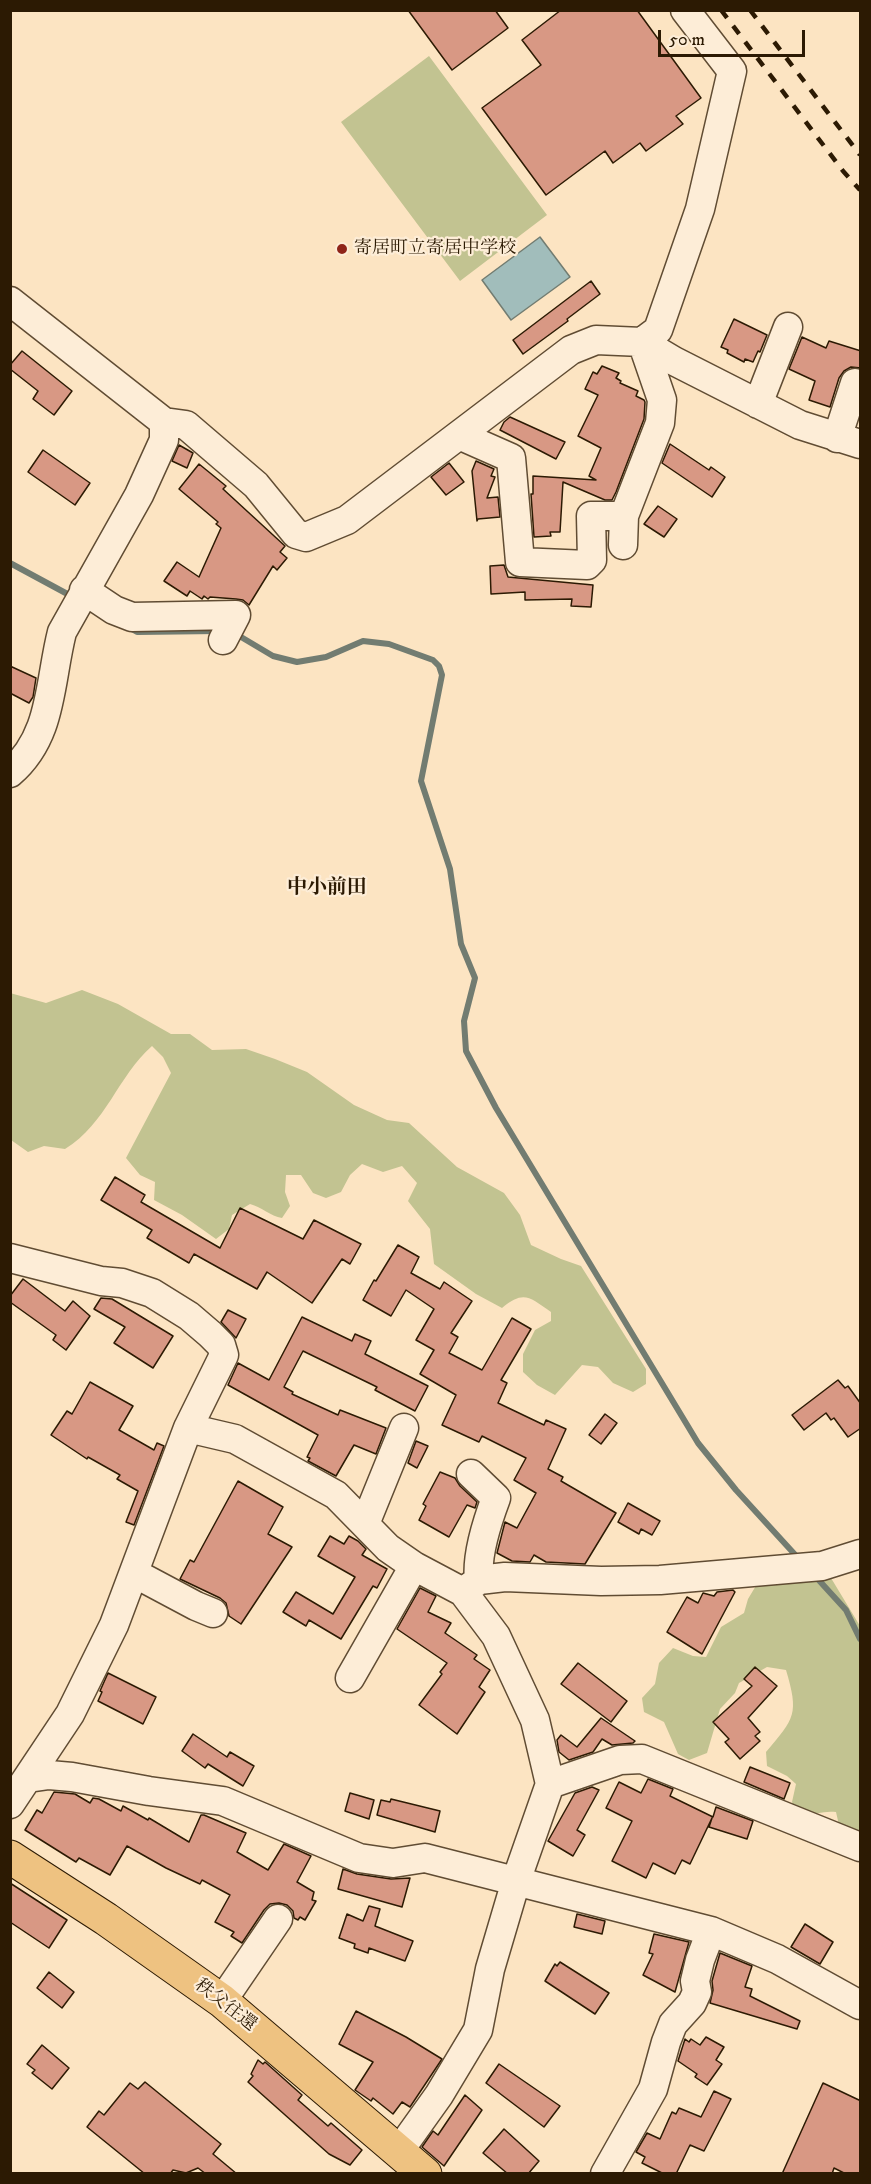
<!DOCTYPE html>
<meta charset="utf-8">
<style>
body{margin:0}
#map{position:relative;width:871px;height:2184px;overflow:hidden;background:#fce4c2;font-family:"IM FELL DW Pica",serif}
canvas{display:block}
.frame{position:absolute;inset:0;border:12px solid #2c1a03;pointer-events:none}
.scale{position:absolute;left:658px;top:30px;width:147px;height:27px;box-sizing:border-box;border:3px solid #2c1a03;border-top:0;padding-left:8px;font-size:18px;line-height:21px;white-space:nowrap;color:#2c1a03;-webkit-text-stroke:4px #fdedd7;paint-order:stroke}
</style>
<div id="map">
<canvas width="871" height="2184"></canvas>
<div class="frame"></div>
<div class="scale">50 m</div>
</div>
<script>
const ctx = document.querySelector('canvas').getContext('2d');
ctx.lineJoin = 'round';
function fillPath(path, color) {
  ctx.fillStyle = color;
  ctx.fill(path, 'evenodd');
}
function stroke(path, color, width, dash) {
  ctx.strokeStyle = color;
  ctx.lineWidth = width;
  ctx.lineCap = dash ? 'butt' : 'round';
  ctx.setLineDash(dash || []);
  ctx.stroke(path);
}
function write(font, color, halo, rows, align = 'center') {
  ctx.font = font + ' "IM FELL DW Pica","Noto Serif JP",serif';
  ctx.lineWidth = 4.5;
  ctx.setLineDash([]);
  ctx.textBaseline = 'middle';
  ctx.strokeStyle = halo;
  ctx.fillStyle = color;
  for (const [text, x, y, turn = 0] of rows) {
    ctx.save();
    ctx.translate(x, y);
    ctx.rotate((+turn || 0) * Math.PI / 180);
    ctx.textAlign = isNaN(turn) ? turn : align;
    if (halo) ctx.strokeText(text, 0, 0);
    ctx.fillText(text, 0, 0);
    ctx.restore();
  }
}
fillPath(new Path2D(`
 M429,56L547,215L460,281L341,122Z
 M82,990L118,1004L171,1034H190L212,1050L246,1049L275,1059L307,1072L354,1105L387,1120L409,1123L457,1167L504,1193L520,1215L531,1245L561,1259L581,1266L646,1369V1384L633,1392L613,1383L598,1367L582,1365L555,1395L537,1385L523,1372V1354L535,1330L551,1321V1312C529,1297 524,1290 502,1308L476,1294L434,1264L430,1229L408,1201L417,1183L402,1166L383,1172L362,1164L350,1175L341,1192L326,1198L313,1193L301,1175H286L285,1192L290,1206L282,1218C270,1216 262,1207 250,1204L232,1215L229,1229L216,1239L182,1215L154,1200L155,1182L140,1175L126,1158L171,1073L163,1057L152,1046C117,1077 107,1123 65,1149L44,1146L28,1152L11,1140L10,993L46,1003Z
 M831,1578L860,1626V1842L841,1834L836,1812C821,1810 813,1817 797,1814L792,1802L796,1784L787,1776L767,1766L766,1752C795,1718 799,1714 786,1670L767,1667L739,1683L735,1693L720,1709L707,1753L689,1760L678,1754L664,1722L644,1712L642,1698L655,1684L659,1663L673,1648L693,1656L706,1657L721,1627L744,1613L748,1599L757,1584Z`), '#c2c391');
const water = new Path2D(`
 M540,237L570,277L511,320L482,280Z`);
fillPath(water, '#a1bdbb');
stroke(water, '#727c71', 1.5);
stroke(new Path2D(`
 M10,563L73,597
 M130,628L137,632L218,631
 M236,634L273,656L297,662L326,657L363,641L389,644L433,660L439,666L442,675L421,781L450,869L461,944L475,978L464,1021L466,1051L496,1108L698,1443L736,1490L799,1559
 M815,1576L846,1610L860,1639`), '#727c71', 6);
const building = new Path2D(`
 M408,10H495L508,28L452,70Z
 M561,10H637L701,98L676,116L683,124L646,151L640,143L613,163L605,151L546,195L482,108L541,65L522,40Z
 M591,281L600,294L567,319L568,321L523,354L513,340Z
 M734,319L767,335L760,352L758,351L753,362L745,359L744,362L727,353L728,350L721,347Z
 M802,337L826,348L829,341L861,351V368L851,367L844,371L839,378L830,407L809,400L815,381L789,369Z
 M22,351L72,391L54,415L33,399L38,391L10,369V365Z
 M602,366L619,373L616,378L621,381L620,383L638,391L636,396L644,400L645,402L644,419L616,492L612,500H605L563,482L560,532H550L551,536L534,537L531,494H533V476L596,480L589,476L601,448L578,436L598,395L585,389L593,372L597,374Z
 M510,417L565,442L556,459L500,430L504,422Z
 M670,444L709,470L711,467L725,477L712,497L662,463Z
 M179,445L193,453L187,468L172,461Z
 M43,450L90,483L75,505L28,472Z
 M476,461L494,469L491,476L495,477L487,498L498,497L500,517L478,519L477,521L472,471Z
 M449,463L464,482L446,495L431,477Z
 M199,464L226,486L223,489L285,546L280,552L287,558L277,570L273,566L249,605L243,600L236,599L210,597L208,599L204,596L202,599L190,591L187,596L164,581L177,562L199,577L221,528L216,524L218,522L179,489Z
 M658,506L677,519L664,537L644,524Z
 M504,565L508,577L593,585L591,607L571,606L572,599L525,600V592L491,594L490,566Z
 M10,666L36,678L33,697L29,703L10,693Z
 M115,1177L145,1195L141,1202L220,1248L240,1208L303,1239L314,1220L361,1244L350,1264L342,1259L312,1303L267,1272L257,1289L194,1254L189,1263L147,1238L152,1230L101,1200Z
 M398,1245L419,1257L411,1273L440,1289L444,1282L472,1301L451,1333L458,1337L449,1353L482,1370L512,1318L531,1329L501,1380L507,1383L498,1403L544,1425L546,1420L566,1429L548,1469L563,1477L561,1481L616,1513L585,1564L546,1562L534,1555L530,1562L512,1561L497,1553L505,1522L517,1528L536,1493L514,1480L526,1458L482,1436L479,1442L442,1425L456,1395L420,1374L434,1350L416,1340L434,1309L406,1290L391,1316L363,1300L374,1280L376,1281Z
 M23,1279L65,1311L73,1301L90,1316L66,1350L53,1340L56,1335L10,1302V1296Z
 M101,1298L112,1299L173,1336L153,1368L114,1343L125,1327L94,1309Z
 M228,1310L246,1319L236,1338L221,1322Z
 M302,1317L352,1341L355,1334L371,1341L365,1354L428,1386L415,1411L375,1390L377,1387L303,1351L284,1387L293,1392L292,1394L338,1415L340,1410L386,1428L376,1454L354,1445L336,1476L308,1461L310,1458L307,1457L318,1435L228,1385L238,1363L269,1380Z
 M838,1380L845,1388L848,1386L861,1404V1428L848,1437L834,1418L831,1420L826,1413L804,1430L792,1415Z
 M90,1382L133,1406L119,1430L154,1450L157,1443L164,1446L134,1525L126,1522L138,1491L117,1479L120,1475L88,1457L87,1459L51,1435L67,1411L72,1414Z
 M605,1414L617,1423L601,1444L589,1435Z
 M416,1441L428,1446L417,1468L408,1463Z
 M440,1472L455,1478L460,1486L477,1502L475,1508L467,1505L449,1537L419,1520L426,1506L423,1504Z
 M238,1481L283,1507L268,1534L292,1547L241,1624L229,1616L226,1603L220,1598L180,1579L190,1560L194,1562Z
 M628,1503L660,1521L652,1535L641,1529L639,1534L618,1522Z
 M330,1536L344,1544L349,1536L358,1541L366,1549L362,1555L387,1569L377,1588L373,1586L341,1639L309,1620L306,1626L283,1612L296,1592L333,1614L355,1577L318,1556Z
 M420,1588L436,1596L428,1612L451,1623L445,1633L477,1655L474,1659L490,1670L479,1687L485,1692L457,1734L419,1705L442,1674L440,1672L447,1663L397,1629Z
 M733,1590L735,1592L702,1654L667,1632L687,1597L698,1603L703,1593L714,1596L717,1592Z
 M578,1663L627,1701L611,1722L561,1684Z
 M755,1667L777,1686L748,1718L760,1732L755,1736L760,1741L740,1759L725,1742L729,1739L713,1722L752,1686L744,1679Z
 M108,1673L156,1697L143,1724L98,1701L102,1692L100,1691Z
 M601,1718L635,1741L633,1743L612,1745L602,1739L593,1752L569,1760L559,1752L557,1740L561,1735L577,1747Z
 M193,1734L227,1757L230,1752L254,1766L243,1786L208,1764L205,1768L182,1751Z
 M750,1767L790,1783L784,1799L744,1782Z
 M648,1779L673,1789L670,1796L713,1817L716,1807L753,1821L747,1839L709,1827L712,1818L690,1864L682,1860L675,1874L653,1863L646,1878L612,1861L632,1821L606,1808L619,1782L641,1793Z
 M592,1787L599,1790L577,1830L585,1835L573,1856L548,1841L575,1793Z
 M54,1792L75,1794L90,1803L93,1798L99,1799L121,1811L123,1806L148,1820L149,1818L189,1842L201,1815H204L246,1833L237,1852L268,1870L284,1844L311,1856L297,1882L314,1892L312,1900L316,1901L305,1920L300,1917L298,1920L294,1918L293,1911L287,1905L279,1903L270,1904L264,1910L242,1943L231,1936L234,1932L215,1922L230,1895L202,1880L200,1884L166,1868L127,1846L110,1875L79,1858L76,1862L25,1830L37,1810L42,1813Z
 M350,1793L374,1800L369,1819L345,1811Z
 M391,1799L440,1811L435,1832L377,1815L381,1800L390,1802Z
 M343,1869L357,1874L391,1879L410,1878L402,1907L338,1889Z
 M10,1883L67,1920L49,1948L10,1922Z
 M369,1906L380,1909L375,1926L413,1941L405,1961L369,1948L368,1953L354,1948L355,1944L339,1938L347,1914L363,1921Z
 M577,1914L605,1921L602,1934L574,1927Z
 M805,1924L833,1942L820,1964L791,1947Z
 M654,1934L689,1942L675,1992L643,1975L653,1954L649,1953Z
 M720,1953L752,1966L745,1987L752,1989L750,1996L800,2021L797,2029L710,2003L713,1990L712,1981Z
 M560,1962L609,1993L595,2014L545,1981L555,1964L557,1966Z
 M49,1972L74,1992L62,2008L37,1988Z
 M356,2011L406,2037L442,2059L410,2107L402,2102L393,2114L373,2098L371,2101L355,2090L373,2062L339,2044Z
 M706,2037L724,2047L716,2060L722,2064L707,2085L695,2077L697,2074L678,2061L685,2039L689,2042L691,2039L700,2045Z
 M42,2045L69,2068L52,2089L32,2073L35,2070L27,2064Z
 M258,2060L263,2064L265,2062L302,2095L298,2100L328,2126L331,2123L362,2150L350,2165L329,2154L248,2082L253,2076L251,2074Z
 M499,2064L560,2106L544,2127L486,2083Z
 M145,2082L221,2144L213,2154L237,2174H206L198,2168L186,2173L173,2170L170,2174H145L87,2127L99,2111L104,2115L130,2083L138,2089Z
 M823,2083L861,2101V2174H846L834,2168L832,2174H782Z
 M714,2091L731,2099L704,2151L690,2145L676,2174H664L642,2163L645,2157L636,2152L647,2133L660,2139L672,2112L676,2114L679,2108L701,2117Z
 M465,2095L482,2110L444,2166L422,2147L433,2131L438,2135Z
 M504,2129L539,2161L528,2174H508L483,2153Z`);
fillPath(building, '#d89884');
stroke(building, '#2c1a03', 1.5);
const minor = new Path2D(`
 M10,301L164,422L186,425L256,485L296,534L306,537L347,520L571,350L596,340L642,342L674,361L800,425L860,444
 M642,342L658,330L700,209L732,71L685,10
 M758,404L788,327
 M459,435L511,458L520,562L587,565L592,560L591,516H624
 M837,438L855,383
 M623,545L624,516L660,423L662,400L642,342
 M84,590L114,610L132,617L236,615L223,640
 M10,773C53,736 49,683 62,632L139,495L164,440V422
 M10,1258L101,1281L122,1283L152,1293L189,1316L210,1334L221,1345L224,1355L188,1428L114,1625L70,1714L10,1804
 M188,1428L235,1439L336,1495L388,1548L414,1566L463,1592L496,1636L535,1720L550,1784L516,1881L490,1969L478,2030L439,2095L399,2151
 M471,1474L496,1498C487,1522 476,1555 479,1580
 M365,1524L404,1428
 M134,1573L196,1606L213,1613
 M463,1592L479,1580L505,1577L601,1581L660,1580L822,1566L860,1554
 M350,1678L414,1566
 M28,1778L49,1775L72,1777L149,1791L223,1801L359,1858L393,1863L425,1858L711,1931L777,1959L860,2005
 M550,1784L620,1760L642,1759L860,1847
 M222,2001L278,1919
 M605,2174L653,2089L666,2042L673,2024L692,2003L697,1992L695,1981L700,1960L711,1931`);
const highway = new Path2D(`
 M10,1857L106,1919L222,2001L425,2174`);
stroke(minor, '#604c33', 31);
stroke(highway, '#2c1a03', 35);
stroke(minor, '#fdedd7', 28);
stroke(highway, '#eec281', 33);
stroke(new Path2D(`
 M721,10L843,171L860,190
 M750,10L860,155`), '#2c1a03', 4.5, [10, 10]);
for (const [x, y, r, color] of [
 [342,249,6,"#8f2418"]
]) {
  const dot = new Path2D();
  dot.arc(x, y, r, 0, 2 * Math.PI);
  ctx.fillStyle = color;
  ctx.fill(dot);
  stroke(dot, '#fdedd7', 2);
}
write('18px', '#2c1a03', '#fdedd7', [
 ["寄居町立寄居中学校",354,249]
], 'left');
write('18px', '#2c1a03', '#fdedd7', [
 ["秩父往還",225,2006,38]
]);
write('bold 20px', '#2c1a03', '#fdedd7', [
 ["中小前田",327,889]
]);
</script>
